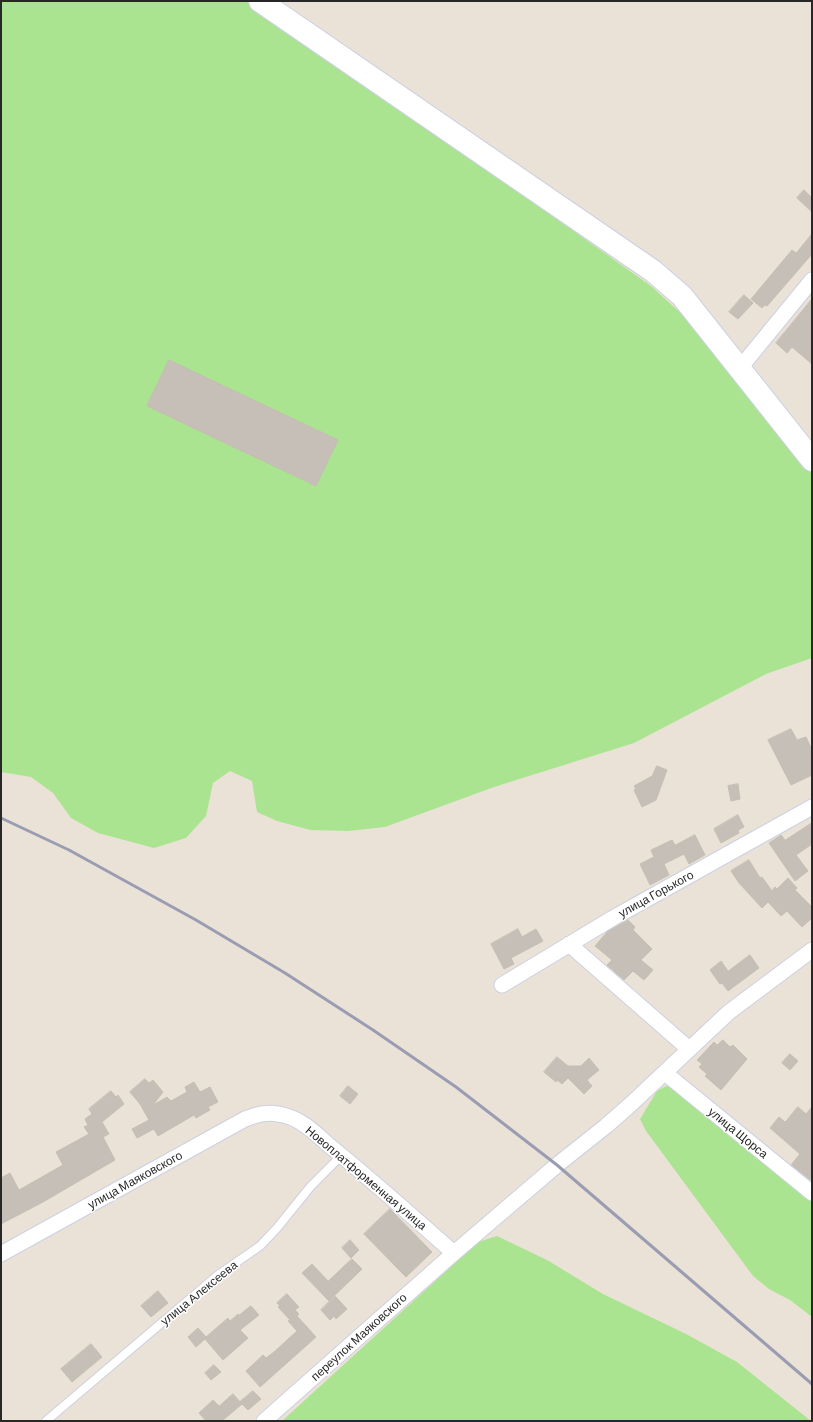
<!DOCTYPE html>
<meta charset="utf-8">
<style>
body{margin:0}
#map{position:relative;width:813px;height:1422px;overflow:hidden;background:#eae2d7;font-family:Barlow,sans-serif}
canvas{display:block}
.frame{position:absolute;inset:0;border:2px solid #272727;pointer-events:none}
</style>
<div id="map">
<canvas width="813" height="1422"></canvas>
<div class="frame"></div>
</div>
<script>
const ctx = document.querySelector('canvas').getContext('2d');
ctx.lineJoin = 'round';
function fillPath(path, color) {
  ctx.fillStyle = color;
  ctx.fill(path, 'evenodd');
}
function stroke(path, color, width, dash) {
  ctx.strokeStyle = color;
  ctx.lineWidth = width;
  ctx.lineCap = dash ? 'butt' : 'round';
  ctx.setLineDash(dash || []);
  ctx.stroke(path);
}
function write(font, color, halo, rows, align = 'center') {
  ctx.font = font + ' Barlow,sans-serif';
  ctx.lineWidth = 3;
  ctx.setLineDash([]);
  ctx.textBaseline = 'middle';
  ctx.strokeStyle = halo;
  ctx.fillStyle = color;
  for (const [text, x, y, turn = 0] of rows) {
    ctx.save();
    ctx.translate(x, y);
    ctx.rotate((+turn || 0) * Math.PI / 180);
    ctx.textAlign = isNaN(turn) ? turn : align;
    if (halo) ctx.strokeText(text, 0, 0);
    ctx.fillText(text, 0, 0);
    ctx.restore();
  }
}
fillPath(new Path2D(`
 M1,1H252L399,107L651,286L688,320L812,474V658L766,674L634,743L494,787L385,827L348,831L310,830L277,821L257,812L252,781L230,771L213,783L206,816L186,838L154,848L98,833L71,818L53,793L31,777L1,772Z
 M666,1086L675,1088L812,1200V1317L790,1300L769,1289L753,1276L646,1131L640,1119L657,1091Z
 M497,1236L547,1260L603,1294L686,1334L737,1362L811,1421H282L478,1242Z`), '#abe490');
const building = new Path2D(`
 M804,190L812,198V212L797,198Z
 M812,234V254L767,306L765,305L762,308L751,299L792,250L796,253Z
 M744,295L753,303L738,319L729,312Z
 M812,299V364L792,347L787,353L776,343Z
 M169,360L338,440L316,486L147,406Z
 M791,729L797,740L806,737L812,750V775L791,785L768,740Z
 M657,766L667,770L656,800L642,807L634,790L636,789L634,786L652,776Z
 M738,784L740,799L731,801L728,786Z
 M738,815L744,827L738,830L739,833L721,843L714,829Z
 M812,823V844L796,855L808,871L795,881L769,843L781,835L785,840Z
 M695,835L705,855L689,864L684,854L664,864L669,875L650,885L640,864L654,857L651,850L672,840L675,845Z
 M749,860L760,878L762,877L772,891L775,887L777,889L788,878L797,888L795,890L812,907V918L802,927L787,911L781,916L768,902L762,908L739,883L731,871Z
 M628,920L635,927L633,930L652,949L641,960L653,970L644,980L633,971L624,980L607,965L612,960L595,946L608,931Z
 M518,929L522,937L536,929L543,941L511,958L514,964L504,969L491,944Z
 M750,955L759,968L728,991L722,983L720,984L710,970L721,961L728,971Z
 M723,1040L730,1047L733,1045L747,1059L721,1090L705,1076L707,1074L699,1067L702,1064L697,1060L714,1042L717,1045Z
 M790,1054L798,1061L790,1070L782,1063Z
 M557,1057L568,1066H581L589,1058L599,1070L587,1080L592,1086L584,1094L568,1078L562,1084L557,1080L556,1082L544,1072Z
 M145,1079L149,1083L153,1080L163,1092L153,1105L167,1097L171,1101L187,1092L185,1087L194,1082L200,1092L210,1087L218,1102L208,1107L210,1110L196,1118L194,1115L158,1136L154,1129L137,1138L132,1129L149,1120L140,1104L130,1092Z
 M348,1086L358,1094L350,1104L340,1096Z
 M111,1091L116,1097L118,1095L124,1104L102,1122L109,1134L103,1137L115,1160L43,1202L1,1224V1178L10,1173L19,1190L63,1165L56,1152L89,1134L84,1127L88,1125L85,1119L92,1114L89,1109Z
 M798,1107L806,1114L812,1107V1181L791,1165L800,1154L770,1128L779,1117L785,1122Z
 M390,1209L432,1252L406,1277L364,1234Z
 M350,1240L359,1250L351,1258L342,1248Z
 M352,1259L362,1269L329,1301L302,1273L312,1264L328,1281Z
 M158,1291L168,1303L151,1317L141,1306Z
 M287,1294L299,1307L295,1310L299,1314L297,1316L316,1337L260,1387L246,1371L263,1355L266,1358L274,1352L297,1331L288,1321L290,1320L278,1307L280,1306L277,1303Z
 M335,1296L347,1309L336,1319L334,1316L330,1320L321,1310Z
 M251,1306L259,1315L240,1330L248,1338L223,1360L205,1339L196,1347L188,1337L198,1328L206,1337L228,1318L230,1321L238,1314L239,1315Z
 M91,1344L102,1357L72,1382L61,1369Z
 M214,1365L221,1372L211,1380L205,1373Z
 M253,1391L261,1399L248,1410L240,1402Z
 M233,1394L242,1404L222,1421H206L199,1413L213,1400L219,1406Z`);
fillPath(building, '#c5bfb7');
stroke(building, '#c5beb1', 1);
const lane = new Path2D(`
 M46,1421L218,1275L260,1246L277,1228L311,1186L342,1155`);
const street = new Path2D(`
 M740,368L812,280
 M569,944L689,1049
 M502,985L613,918L812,807
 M665,1073L812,1193
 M1,1254L245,1119C258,1114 269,1111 283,1115C302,1119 317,1135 331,1147C373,1181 413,1217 454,1253
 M264,1421L454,1253L557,1165L606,1126L630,1105L729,1012L812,950`);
const secondary = new Path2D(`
 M260,1L653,271L682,296L812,460`);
stroke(lane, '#ccd0e1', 10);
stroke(street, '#ccd0e1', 17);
stroke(secondary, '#ccd0e1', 24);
stroke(lane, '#fff', 8);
stroke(street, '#fff', 15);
stroke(secondary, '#fff', 22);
stroke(new Path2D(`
 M1,818L69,850L196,920L285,973L373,1030L456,1087L557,1165L812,1384`), '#9a9db2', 3);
write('12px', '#272727', '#fff', [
 ["улица Горького",656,894,-29],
 ["улица Щорса",738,1133,39],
 ["Новоплатформенная улица",366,1178,40],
 ["улица Маяковского",135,1180,-29],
 ["улица Алексеева",199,1293,-39],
 ["переулок Маяковского",359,1337,-42]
]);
</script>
